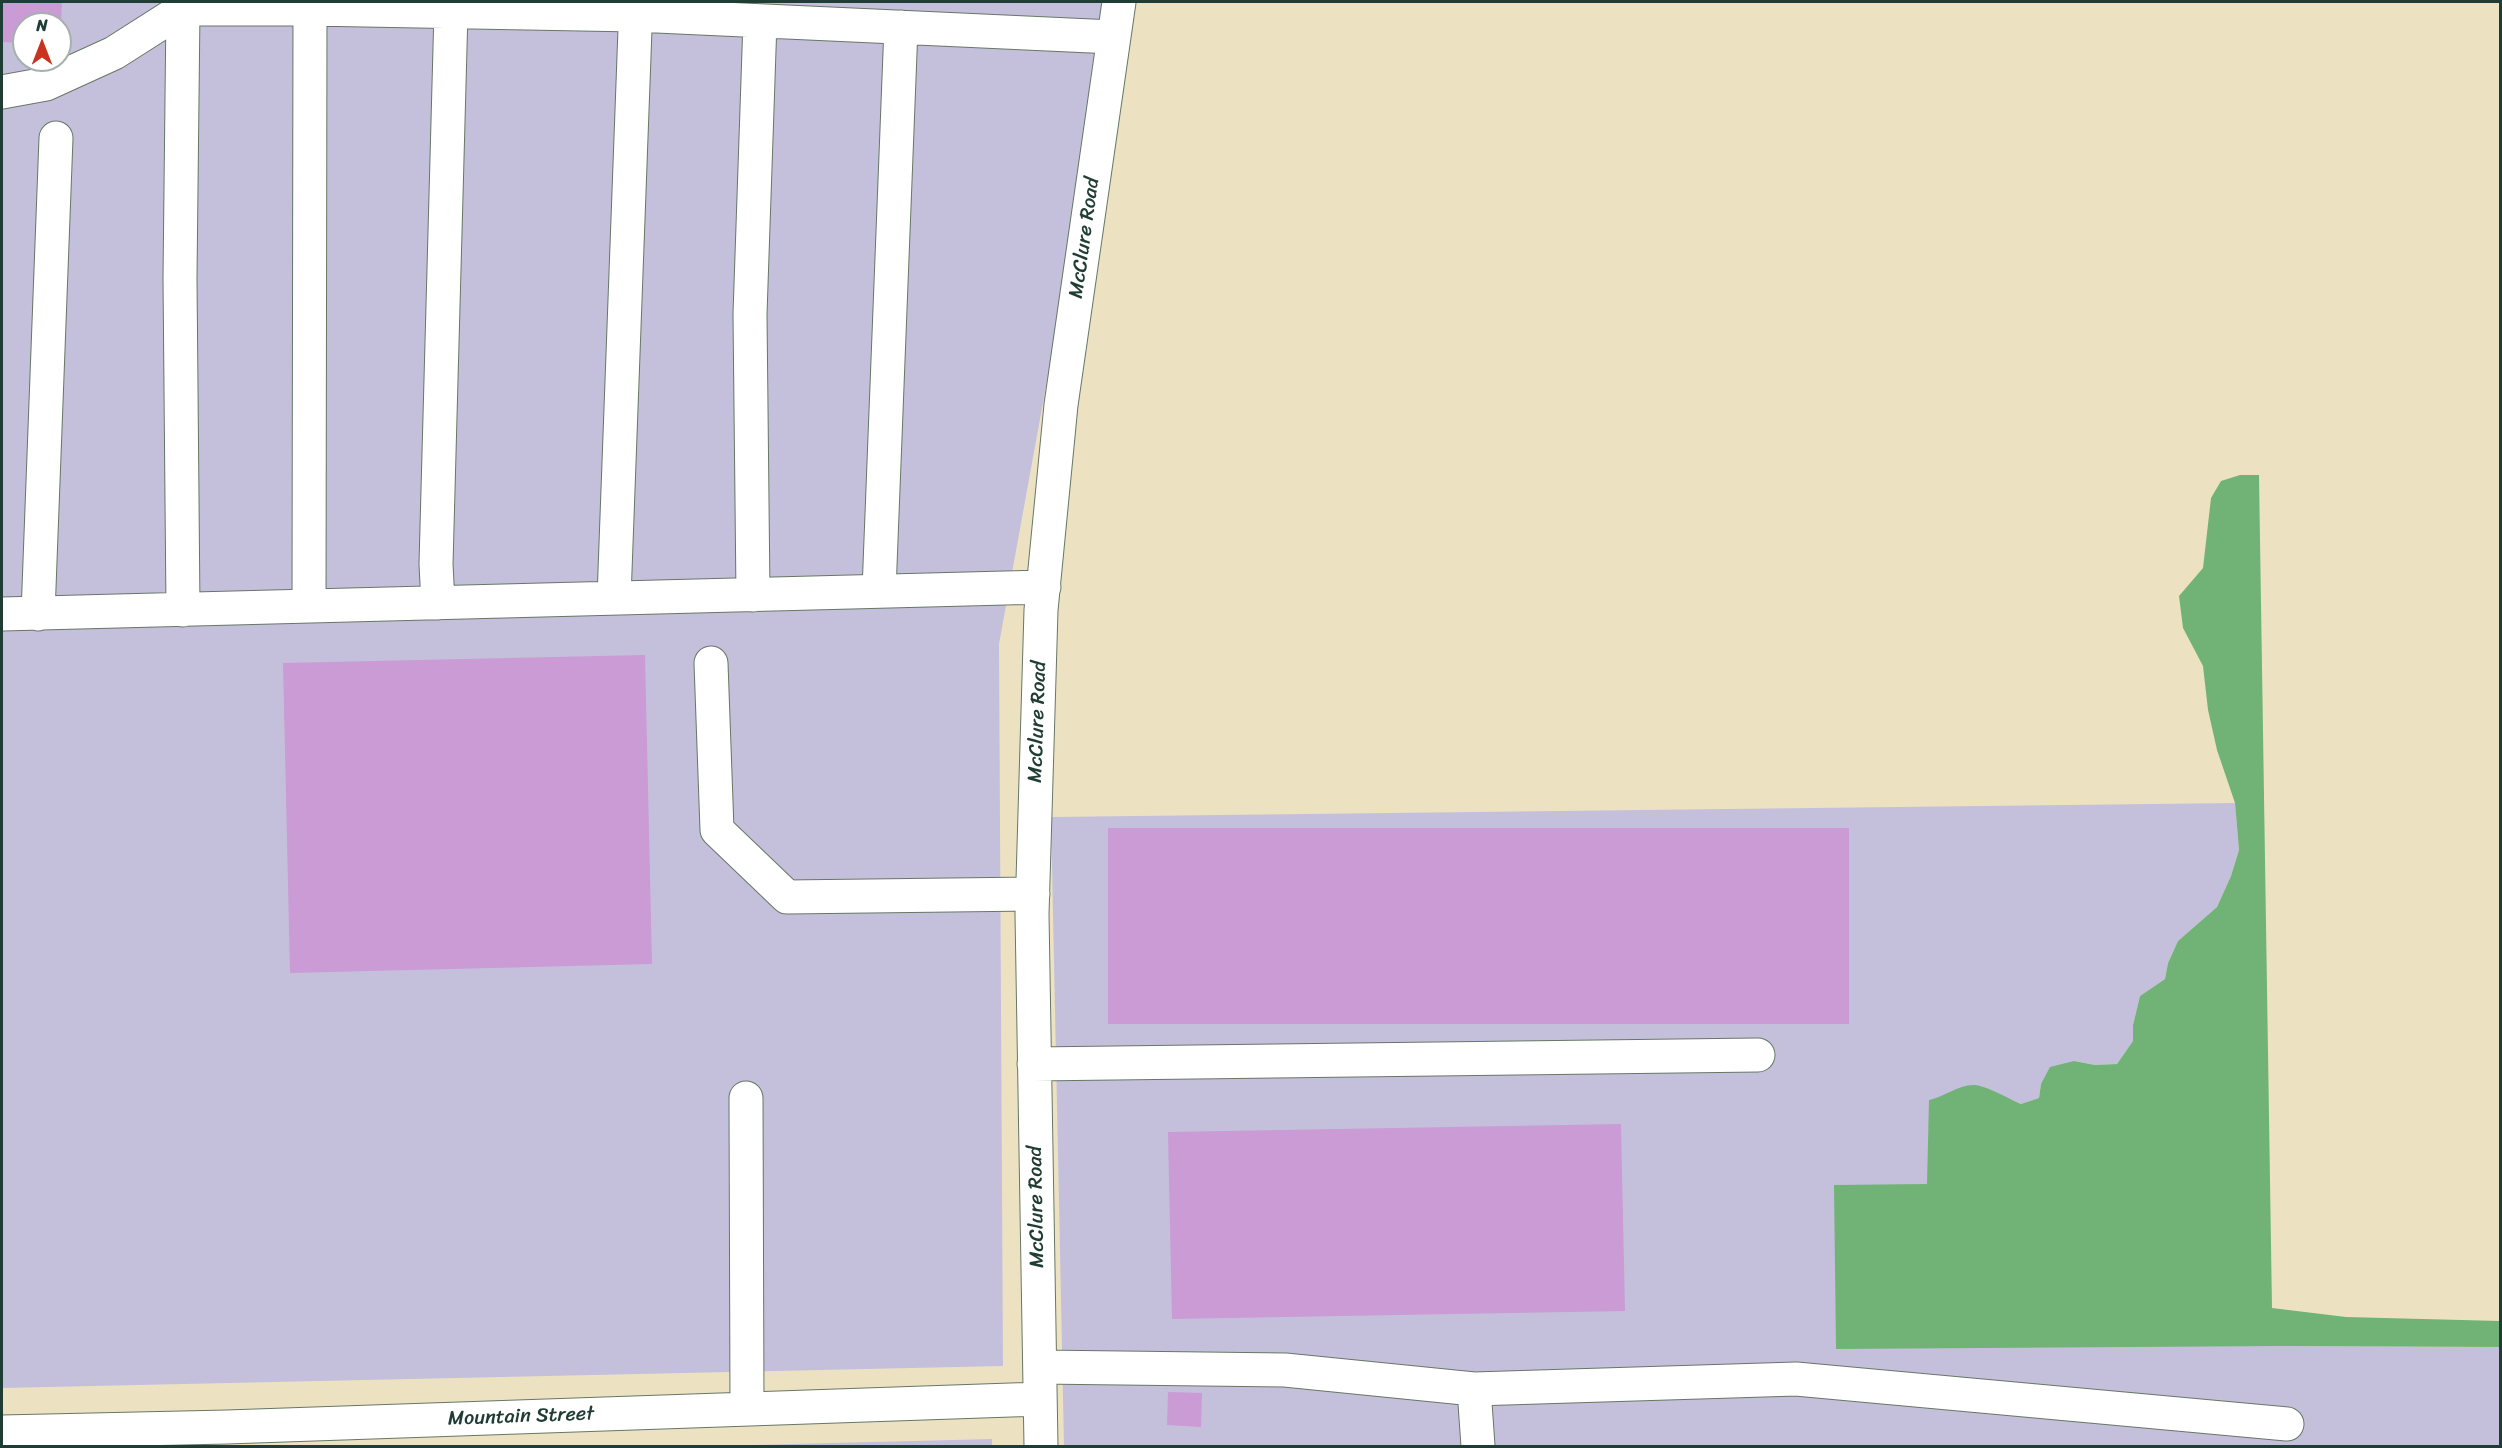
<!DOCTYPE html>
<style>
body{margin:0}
#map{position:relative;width:2502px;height:1448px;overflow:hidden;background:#ece2c2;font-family:Sriracha,sans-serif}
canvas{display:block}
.frame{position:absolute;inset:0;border:3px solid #1f3d34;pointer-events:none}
.north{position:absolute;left:12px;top:12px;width:60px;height:60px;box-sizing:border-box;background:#fff;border:2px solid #a5b1ae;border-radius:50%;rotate:0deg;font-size:16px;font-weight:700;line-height:24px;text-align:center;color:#1f3d34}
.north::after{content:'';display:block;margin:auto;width:21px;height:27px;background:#c8321e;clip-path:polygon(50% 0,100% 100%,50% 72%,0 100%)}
</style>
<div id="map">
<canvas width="2502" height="1448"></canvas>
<div class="frame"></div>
<div class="north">N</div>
</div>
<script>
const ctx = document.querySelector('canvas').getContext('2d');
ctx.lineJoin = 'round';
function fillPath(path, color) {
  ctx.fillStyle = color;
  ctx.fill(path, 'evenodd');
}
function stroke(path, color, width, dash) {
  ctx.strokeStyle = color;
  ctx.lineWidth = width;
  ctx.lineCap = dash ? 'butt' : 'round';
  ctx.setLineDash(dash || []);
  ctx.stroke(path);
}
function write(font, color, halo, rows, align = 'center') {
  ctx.font = font + ' Sriracha,sans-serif';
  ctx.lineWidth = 6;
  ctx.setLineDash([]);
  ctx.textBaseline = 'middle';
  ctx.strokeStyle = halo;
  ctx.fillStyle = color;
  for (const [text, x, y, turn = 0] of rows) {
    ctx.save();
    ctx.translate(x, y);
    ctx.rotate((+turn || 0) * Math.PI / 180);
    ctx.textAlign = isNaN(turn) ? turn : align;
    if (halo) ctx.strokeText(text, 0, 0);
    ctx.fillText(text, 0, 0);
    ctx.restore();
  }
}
fillPath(new Path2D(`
 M2,2H1116L999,644L1003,1366L2,1388ZM24,24H60V60H24Z
 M2235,803L2239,850L2231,876L2217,907L2178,941L2168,963L2165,979L2140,996L2133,1025V1041L2117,1064L2095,1065L2074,1061L2041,1084L2039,1098L2021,1104L1976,1085L1942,1098L1929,1100L2279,1346L2500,1347V1446H1064L1051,817Z
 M992,1439V1446H712Z`), '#c4c0db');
fillPath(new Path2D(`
 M2240,475H2259L2272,1308L2346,1317L2500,1321V1347L2279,1346L1836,1349L1834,1185L1927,1184L1929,1100C1944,1097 1959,1084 1975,1085C1987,1086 2009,1099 2021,1104L2039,1098L2041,1084L2050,1067L2074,1061L2095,1065L2117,1064L2133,1041V1025L2140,996L2165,979L2168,963L2178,941L2217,907L2231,876L2239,850L2235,803L2217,750L2208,710L2203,666L2183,628L2179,596L2203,568L2211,498L2221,481Z`), '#71b377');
fillPath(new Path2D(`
 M2,2H62L61,24H24V43L2,42Z
 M645,655L652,964L290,973L283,663Z
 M1108,828H1849V1024H1108Z
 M1621,1124L1625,1311L1172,1319L1168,1132Z
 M1168,1392L1202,1393L1201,1427L1167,1425Z`), '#ca9bd4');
const minor = new Path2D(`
 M2,92L46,84L114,53L183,9
 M879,591L901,27
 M753,595L750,314L760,21
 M614,598L636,2
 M438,603L436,564L451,11
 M309,606L310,9
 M183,610L180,278L183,9H310L635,15L1113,37
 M2,614L1044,587
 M38,614L56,138
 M711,663L717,830L787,897L1033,894
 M1034,1064L1758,1055
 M746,1098L747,1409
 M1040,1367L1285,1370L1474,1389L1478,1446
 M1474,1389L1796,1379L2287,1424
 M2,1432L227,1427L1040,1399
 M1041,1446L1032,914L1041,610L1061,405L1119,2`);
stroke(minor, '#677766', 35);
stroke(minor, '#fff', 33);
write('20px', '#1f3d34', '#fff', [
 ["McClure Road",1085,238,-82],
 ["McClure Road",1038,722,-88],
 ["McClure Road",1037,1207,-91],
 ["Mountain Street",521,1417,-2]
]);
</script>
